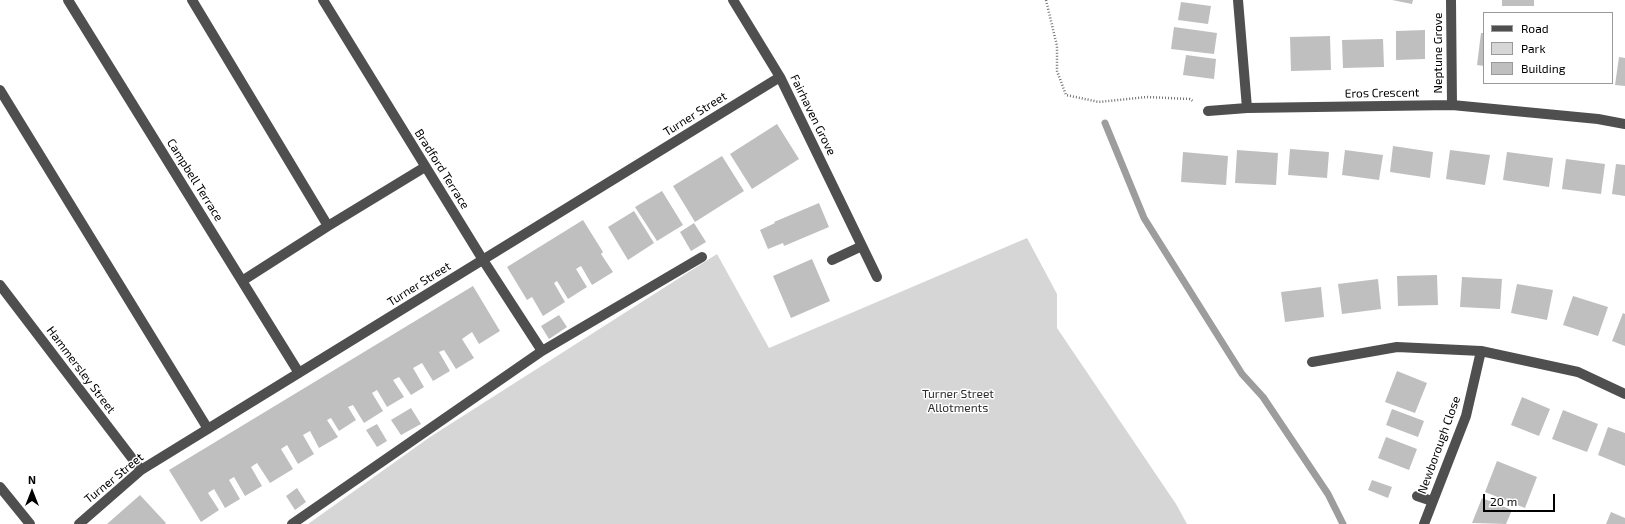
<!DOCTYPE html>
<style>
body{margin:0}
#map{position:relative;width:1625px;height:524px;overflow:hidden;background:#fff;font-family:"Exo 2",sans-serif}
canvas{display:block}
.legend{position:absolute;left:1483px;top:12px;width:130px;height:72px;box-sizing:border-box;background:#fff;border:1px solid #999;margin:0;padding:5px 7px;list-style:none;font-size:12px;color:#000}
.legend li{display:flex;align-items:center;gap:8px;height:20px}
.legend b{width:20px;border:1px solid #999}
.north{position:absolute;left:12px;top:472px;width:40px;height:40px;-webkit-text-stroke:3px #fff;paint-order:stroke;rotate:0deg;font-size:11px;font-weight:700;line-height:16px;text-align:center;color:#000}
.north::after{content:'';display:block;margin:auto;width:14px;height:18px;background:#000;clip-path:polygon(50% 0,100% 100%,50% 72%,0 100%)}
.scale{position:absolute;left:1483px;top:494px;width:72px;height:18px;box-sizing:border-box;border:2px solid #000;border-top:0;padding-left:5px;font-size:12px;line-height:14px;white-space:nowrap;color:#000;-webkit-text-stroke:3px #fff;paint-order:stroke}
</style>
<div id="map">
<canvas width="1625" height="524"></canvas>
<ul class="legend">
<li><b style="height:5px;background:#4f4f4f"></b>Road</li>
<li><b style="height:11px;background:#d6d6d6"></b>Park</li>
<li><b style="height:11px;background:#bfbfbf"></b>Building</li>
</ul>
<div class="north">N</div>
<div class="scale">20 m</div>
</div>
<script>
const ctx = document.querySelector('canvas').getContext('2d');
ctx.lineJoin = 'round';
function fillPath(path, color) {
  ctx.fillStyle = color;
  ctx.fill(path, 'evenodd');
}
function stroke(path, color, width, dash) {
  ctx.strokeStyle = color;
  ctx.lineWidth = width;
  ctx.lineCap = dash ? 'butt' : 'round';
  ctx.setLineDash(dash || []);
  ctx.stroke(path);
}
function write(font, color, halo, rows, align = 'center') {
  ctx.font = font + ' "Exo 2",sans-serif';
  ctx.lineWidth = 3;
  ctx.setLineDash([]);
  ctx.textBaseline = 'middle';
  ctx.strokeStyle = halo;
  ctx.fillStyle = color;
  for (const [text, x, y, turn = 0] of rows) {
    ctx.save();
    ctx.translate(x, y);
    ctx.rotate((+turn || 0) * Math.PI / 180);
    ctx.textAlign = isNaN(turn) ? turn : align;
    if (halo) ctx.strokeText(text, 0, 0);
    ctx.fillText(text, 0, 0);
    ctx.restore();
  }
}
fillPath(new Path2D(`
 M1027,238L1057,294V328L1176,504L1187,524H308L430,437L717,254L769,348Z`), '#d6d6d6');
stroke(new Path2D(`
 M1105,123L1144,218L1242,374L1263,397L1328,494L1343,524`), '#9d9d9d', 7);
fillPath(new Path2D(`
 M1392,0H1413L1412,4Z
 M1502,0H1534V6H1502Z
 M1181,2L1211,6L1208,24L1178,20Z
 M1174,27L1217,33L1214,54L1171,49Z
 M1425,30V59L1396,60V31Z
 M1481,33H1484V66L1477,65Z
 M1330,36L1331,70L1291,71L1290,37Z
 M1383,39L1384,67L1343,68L1342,40Z
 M1186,55L1216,59L1214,79L1183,75Z
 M1619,57L1625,58V86L1615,85Z
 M777,124L799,159L752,189L730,154Z
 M1393,146L1433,152L1430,178L1390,172Z
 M1290,149L1329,152L1327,178L1288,175Z
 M1237,150L1278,153L1276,185L1235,183Z
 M1345,150L1383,155L1379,180L1342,175Z
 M1450,150L1490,155L1485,185L1446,179Z
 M1183,152L1228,156L1226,185L1181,182Z
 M1507,152L1553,158L1549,187L1503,180Z
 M722,156L744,191L695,222L673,186Z
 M1566,159L1605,164L1601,194L1562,189Z
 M1616,164L1625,165V196L1612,194Z
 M662,191L683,225L657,241L635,207Z
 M819,203L829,227L784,246L783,243L768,249L760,230L775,223L774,222Z
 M634,211L654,243L628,260L608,227Z
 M583,220L603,252L601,254L613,272L592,285L581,266L576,269L587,287L568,299L557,281L554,283L565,302L543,316L532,297L527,300L507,267Z
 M694,223L706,242L691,251L680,232Z
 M812,259L830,301L791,318L773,276Z
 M1437,275L1438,305L1398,306L1397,276Z
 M1462,277L1502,279L1500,309L1460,307Z
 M1378,279L1381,309L1342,314L1338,284Z
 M1517,284L1553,290L1547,320L1511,313Z
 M473,286L500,331L479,344L472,332L462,339L474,358L456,369L444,350L439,352L450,371L433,381L422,363L413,368L424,387L411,395L399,377L393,380L404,397L387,407L377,390L372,393L383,411L364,423L353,405L348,407L356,420L339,431L331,418L327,420L338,437L319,448L310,431L303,435L314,454L298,464L287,445L281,449L293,469L270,483L257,463L251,467L262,486L245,496L234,477L229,480L240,499L225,508L214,489L208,493L219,510L201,522L169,470Z
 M1321,287L1324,317L1285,322L1281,292Z
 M1573,296L1608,307L1598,336L1563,325Z
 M1623,313L1625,314V346L1612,341Z
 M559,315L567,327L549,339L541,326Z
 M1397,371L1427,383L1415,413L1385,402Z
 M1522,397L1550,409L1539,436L1511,425Z
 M411,408L421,424L401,435L391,420Z
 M1392,409L1424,421L1418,437L1386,425Z
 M1563,410L1598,424L1587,452L1552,439Z
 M377,424L387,441L377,447L366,430Z
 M1608,427L1625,433V466L1598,455Z
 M1386,437L1417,449L1409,470L1378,458Z
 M1497,461L1537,477L1525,508L1485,492Z
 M1372,480L1392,487L1388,498L1368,490Z
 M297,488L306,502L295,510L286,496Z
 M140,495L166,523L165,524H107Z
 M1482,498L1512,510L1506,524L1472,523Z
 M1611,512L1625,518V524H1606Z`), '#bfbfbf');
stroke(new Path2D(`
 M1046,0L1057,46V71L1066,95L1099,102L1147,97L1190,99L1194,102`), '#717171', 2.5, [1, 2]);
stroke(new Path2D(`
 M68,0L299,373
 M192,0L328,226
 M323,0L483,260L542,351
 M733,0L780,77L877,277
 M1238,0L1247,108L1452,105L1598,119L1625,124
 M1451,0L1452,105
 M0,90L208,429
 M1208,111L1247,108
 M832,260L862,246
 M242,281L328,226L425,167
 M0,285L141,470
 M1312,362L1397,347L1481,351L1578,372L1625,394
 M0,487L30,524
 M1417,496L1432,501
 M79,524L141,470L780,77
 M292,524L542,351L702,257
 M1424,524L1466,416L1481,351`), '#4f4f4f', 10);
write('12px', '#000', '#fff', [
 ["Neptune Grove",1438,53,-90],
 ["Eros Crescent",1382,93,-1],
 ["Turner Street",695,114,-32],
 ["Fairhaven Grove",813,115,64],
 ["Bradford Terrace",442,169,58],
 ["Campbell Terrace",195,180,58],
 ["Turner Street",419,284,-32],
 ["Hammersley Street",81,370,53],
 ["Newborough Close",1439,445,-70],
 ["Turner Street",114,478,-39]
]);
write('12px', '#2d2d2d', '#fff', [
 ["Turner Street",958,394],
 ["Allotments",958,408]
]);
</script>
